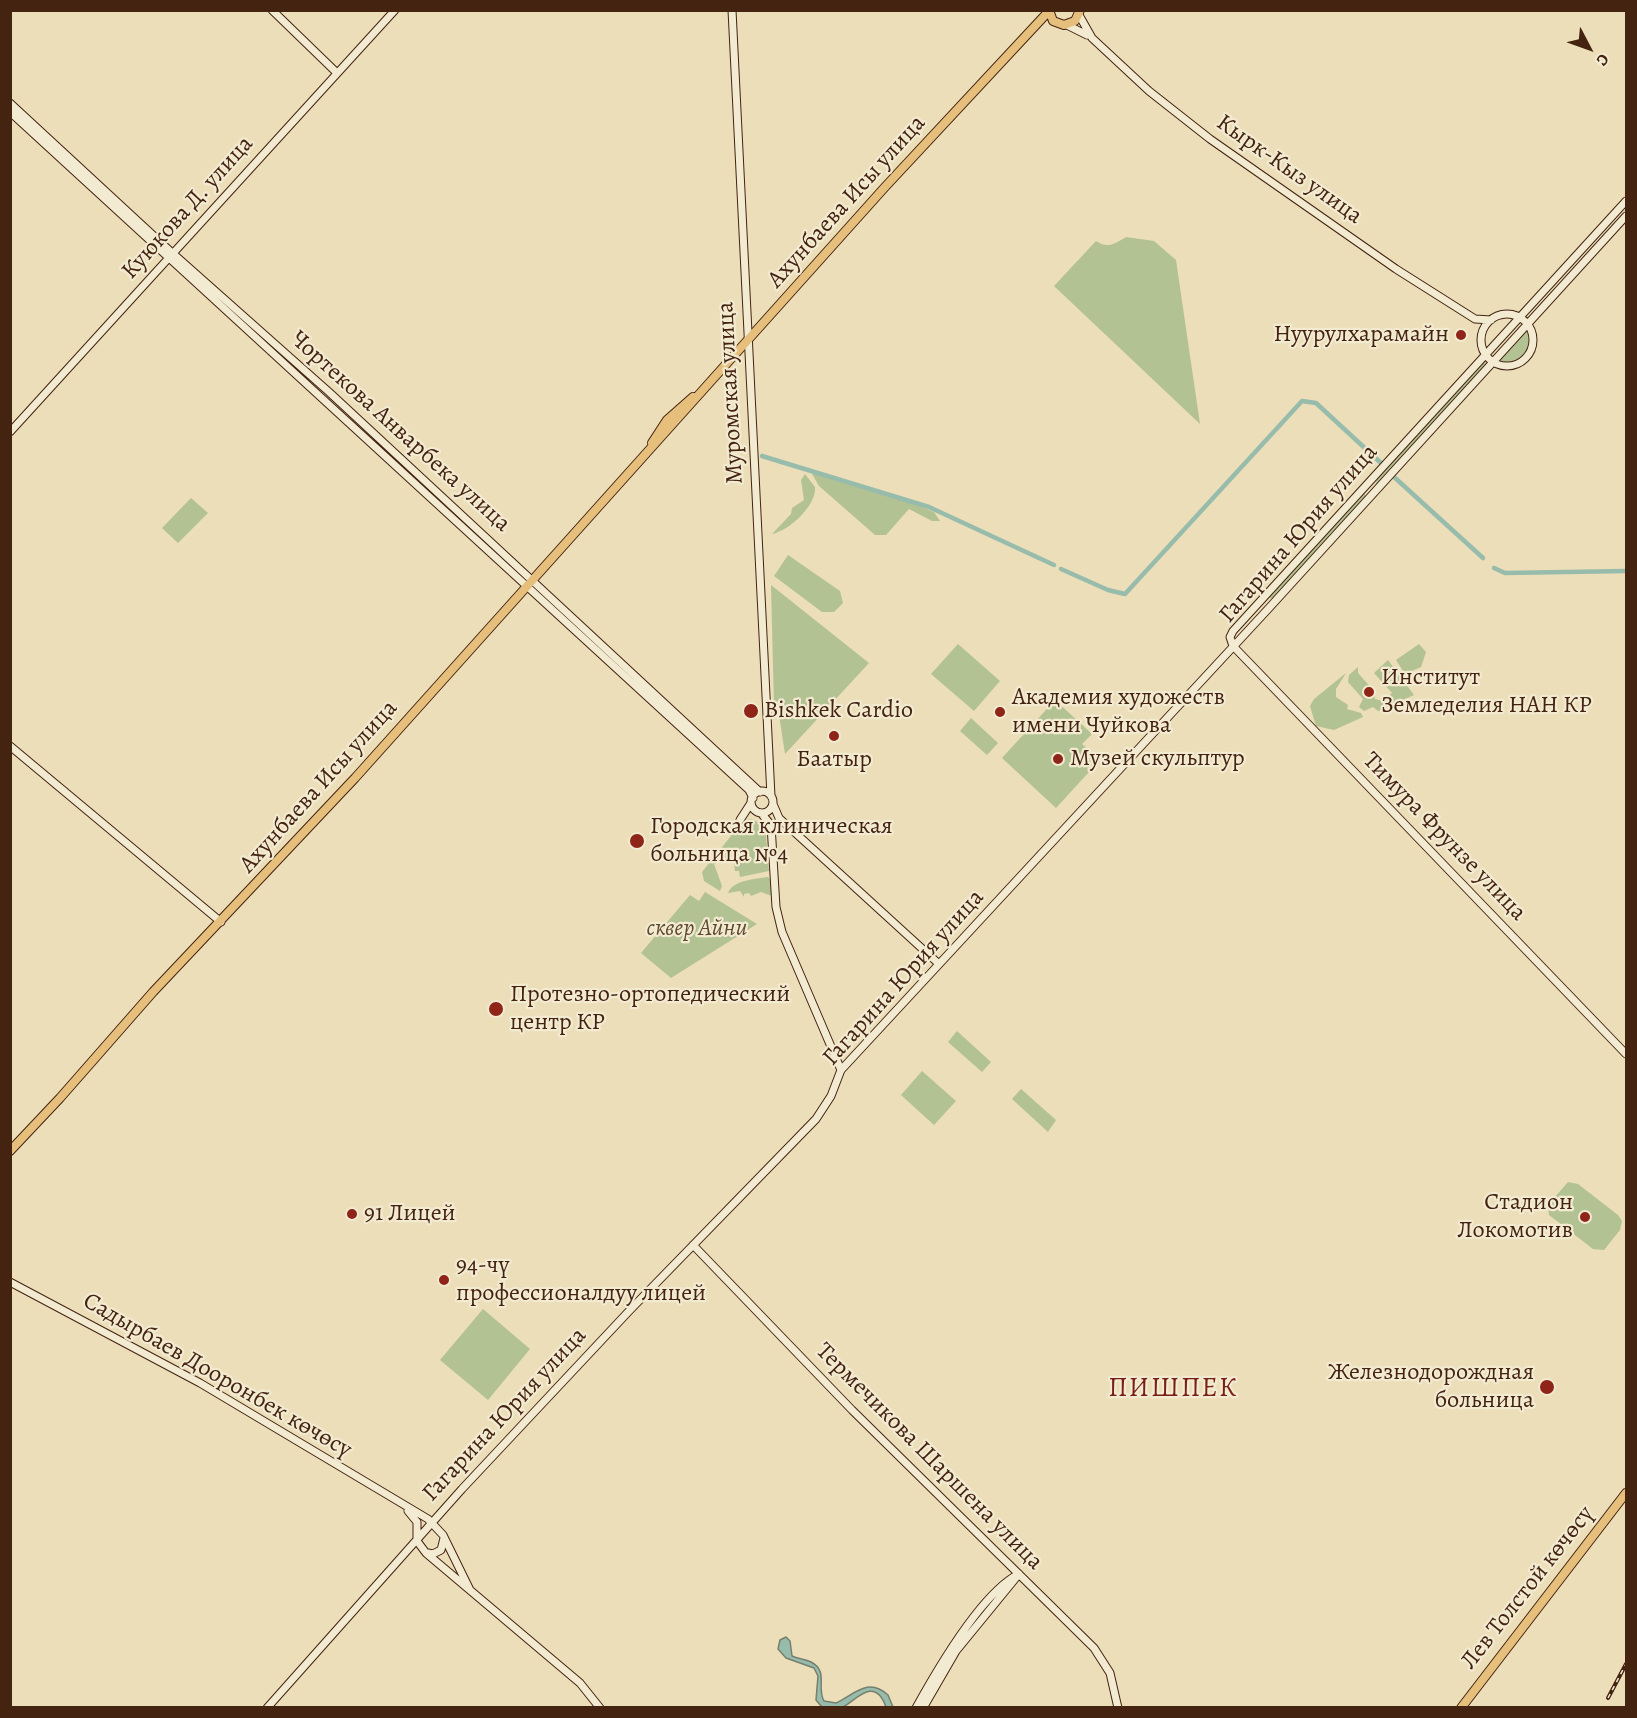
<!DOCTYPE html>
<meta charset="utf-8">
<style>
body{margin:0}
#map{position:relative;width:1637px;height:1718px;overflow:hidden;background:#ebdeb8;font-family:Alegreya,serif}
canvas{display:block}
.frame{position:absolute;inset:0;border:12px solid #442311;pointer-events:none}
.north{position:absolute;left:1559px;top:18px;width:60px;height:60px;-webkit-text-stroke:4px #f2ead1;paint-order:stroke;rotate:131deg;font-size:16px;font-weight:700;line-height:24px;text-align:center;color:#442311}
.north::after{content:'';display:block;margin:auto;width:21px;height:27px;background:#442311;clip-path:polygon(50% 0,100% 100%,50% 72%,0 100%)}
</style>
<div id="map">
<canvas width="1637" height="1718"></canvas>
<div class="frame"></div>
<div class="north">С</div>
</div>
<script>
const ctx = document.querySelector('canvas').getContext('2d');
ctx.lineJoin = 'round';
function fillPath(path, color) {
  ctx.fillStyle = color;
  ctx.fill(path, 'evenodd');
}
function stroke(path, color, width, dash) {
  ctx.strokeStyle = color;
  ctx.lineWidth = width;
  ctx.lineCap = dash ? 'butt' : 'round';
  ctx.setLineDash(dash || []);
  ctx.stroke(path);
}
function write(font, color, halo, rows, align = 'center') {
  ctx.font = font + ' Alegreya,serif';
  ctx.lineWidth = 4.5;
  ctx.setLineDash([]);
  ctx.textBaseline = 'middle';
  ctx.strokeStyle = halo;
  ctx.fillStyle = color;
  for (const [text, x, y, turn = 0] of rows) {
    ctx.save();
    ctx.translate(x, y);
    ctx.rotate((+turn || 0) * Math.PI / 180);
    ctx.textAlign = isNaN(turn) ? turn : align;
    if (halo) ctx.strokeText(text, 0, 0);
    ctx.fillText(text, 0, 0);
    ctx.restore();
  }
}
fillPath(new Path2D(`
 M1126,237L1154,241L1176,260L1200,424L1054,286L1096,241C1108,249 1114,244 1126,237Z
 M1527,330C1534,350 1519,366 1499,361Z
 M1484,362L1488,363L1375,485L1379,476Z
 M811,472L917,505L934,512L940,521H932L909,509L886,535H875L819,486Z
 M805,474L815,487C817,505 789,531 772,534L791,514L792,508L804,500L801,480Z
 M1365,493V497L1274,598H1268Z
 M191,498L208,513L178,543L162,528Z
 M788,555L840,591L843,603L834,612H822L774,576Z
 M771,585L869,663L785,754L778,708L774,705Z
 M958,644L1000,681L974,711L931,674Z
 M1419,644L1426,652L1421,667L1405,674L1396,660Z
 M1388,660L1414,695L1378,711L1373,707L1364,711L1359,707L1363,699L1348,682L1349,675L1358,667V673L1374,691L1375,699L1383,701L1392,693L1374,673Z
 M1346,673L1336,689V697L1348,705L1347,709L1361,713L1363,717L1334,730L1316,726L1310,706L1314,699Z
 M1055,700L1092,734L1082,744L1100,760L1056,808L1002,758Z
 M971,718L998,743L987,755L960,731Z
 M751,819L765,825L769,871L740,877L739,871H735L733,856L714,864L722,886L720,891L704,881L702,872L743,821Z
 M768,877L771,880L772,896L761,892L751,896L749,893L744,894V897L740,891L728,893C733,880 755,879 768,877Z
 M705,892L757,924L671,978L641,953L690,895L699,901Z
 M957,1031L991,1062L982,1072L948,1042Z
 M922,1071L956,1101L934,1125L901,1095Z
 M1021,1089L1056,1120L1048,1132L1012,1099Z
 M1568,1182L1578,1184L1618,1215L1622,1221L1620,1230L1604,1250L1593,1249L1549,1215L1548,1205Z
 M483,1309L530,1349L488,1400L440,1360Z`), '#b3c292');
const water = new Path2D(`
 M786,1637L790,1641L792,1656C798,1659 805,1659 811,1662C829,1671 816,1688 824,1701L836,1703C855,1694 868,1677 888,1695L893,1707H886C874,1673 853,1704 841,1708C836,1709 827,1708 822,1707L816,1700L818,1676L814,1668L786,1658L778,1649L780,1640Z`);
fillPath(water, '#98bcac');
stroke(water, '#767f6e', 1.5);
stroke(new Path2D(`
 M762,456L929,507L1054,565
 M1393,476L1483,558
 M1494,568L1505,573L1626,571
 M1061,569L1108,590L1125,594L1302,401L1316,403L1381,463`), '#98bcac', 4.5);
const secondary = new Path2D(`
 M272,10L337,73
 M732,10L771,796
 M1079,15L1092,38L1149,91L1210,139L1396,269L1475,319L1491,320
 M1067,25L1087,35
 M10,103L169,250L329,392L760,792
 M10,112L749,790L753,798
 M1481 340a26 26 0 1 1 52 0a26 26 0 1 1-52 0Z
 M10,432L395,10
 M1233,646L1230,637L1233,631L1626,201
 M1233,646L1626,1054
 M10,746L221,922
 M751 802a11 11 0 1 1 22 0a11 11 0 1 1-22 0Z
 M773,804L779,818L939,964
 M761,813L771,825L776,907L782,932L841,1070
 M740,820L751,803
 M693,1245L852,1410L1094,1648L1110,1673L1118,1708
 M10,1282L200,1383L428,1519L443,1535L470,1590
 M408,1511L417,1522V1541L426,1553L580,1683L600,1708
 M428,1553L433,1554L441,1550L444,1538
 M267,1708L462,1489L630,1310L816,1119L831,1096L841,1070L1269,608L1626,216
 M916,1708C937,1670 981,1593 1019,1574
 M923,1708L956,1651L1019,1574`);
const primary = new Path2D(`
 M1049,10L1053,21L1064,25L1075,21L1080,10
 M652,443L667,420L693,397
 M10,1151L60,1098L153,992L355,778L885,187L1049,11
 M1461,1708L1626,1493`);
stroke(secondary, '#442311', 9);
stroke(primary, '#442311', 10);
stroke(secondary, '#f2ead1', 7);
stroke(primary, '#e6bf7c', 8);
const rail = new Path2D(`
 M1608,1698L1626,1664`);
stroke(rail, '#442311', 4);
stroke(rail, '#f2ead1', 1.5, [4.5]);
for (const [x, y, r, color] of [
 [1461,335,6,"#8f2418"],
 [1369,692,6,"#8f2418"],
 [751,711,8,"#8f2418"],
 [1000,712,6,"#8f2418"],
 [834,736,6,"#8f2418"],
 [1058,759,6,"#8f2418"],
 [637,841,8,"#8f2418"],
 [496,1009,8,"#8f2418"],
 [352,1214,6,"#8f2418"],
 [1585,1217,6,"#8f2418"],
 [444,1280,6,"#8f2418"],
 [1547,1387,8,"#8f2418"]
]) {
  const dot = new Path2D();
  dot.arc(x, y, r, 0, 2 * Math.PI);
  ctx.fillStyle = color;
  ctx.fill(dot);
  stroke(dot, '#f2ead1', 2);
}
write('24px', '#442311', '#f2ead1', [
 ["Кырк-Кыз улица",1289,170,35],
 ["Ахунбаева Исы улица",847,202,-48],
 ["Куюкова Д. улица",188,208,-48],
 ["Муромская улица",731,393,-93],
 ["Чортекова Анварбека улица",400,432,42],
 ["Гагарина Юрия улица",1299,534,-49],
 ["Ахунбаева Исы улица",319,787,-48],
 ["Тимура Фрунзе улица",1444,837,46],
 ["Гагарина Юрия улица",904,978,-48],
 ["Садырбаев Дооронбек көчөсү",217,1376,30],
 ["Гагарина Юрия улица",505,1415,-47],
 ["Термечикова Шаршена улица",929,1457,45],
 ["Лев Толстой көчөсү",1528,1588,-52]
]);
write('24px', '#442311', '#f2ead1', [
 ["Нуурулхарамайн",1449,335,"right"],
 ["Институт",1381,678],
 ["Земледелия НАН КР",1381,706],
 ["Академия художеств",1012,698],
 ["имени Чуйкова",1012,726],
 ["Bishkek Cardio",764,711],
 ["Музей скульптур",1070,759],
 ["Баатыр",834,760,"center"],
 ["Городская клиническая",650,827],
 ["больница №4",650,855],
 ["Протезно-ортопедический",510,995],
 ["центр КР",510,1023],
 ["Стадион",1573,1203,"right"],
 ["Локомотив",1573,1231,"right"],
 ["91 Лицей",364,1214],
 ["94-чү",456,1266],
 ["профессионалдуу лицей",456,1294],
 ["Железнодорождная",1534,1373,"right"],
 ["больница",1534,1401,"right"]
], 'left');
write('italic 24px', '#604b31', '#f2ead1', [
 ["сквер Айни",697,929]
]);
ctx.letterSpacing = '1.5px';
write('27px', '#7a1f14', '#f2ead1', [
 ["ПИШПЕК",1173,1389]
]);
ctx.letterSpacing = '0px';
</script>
